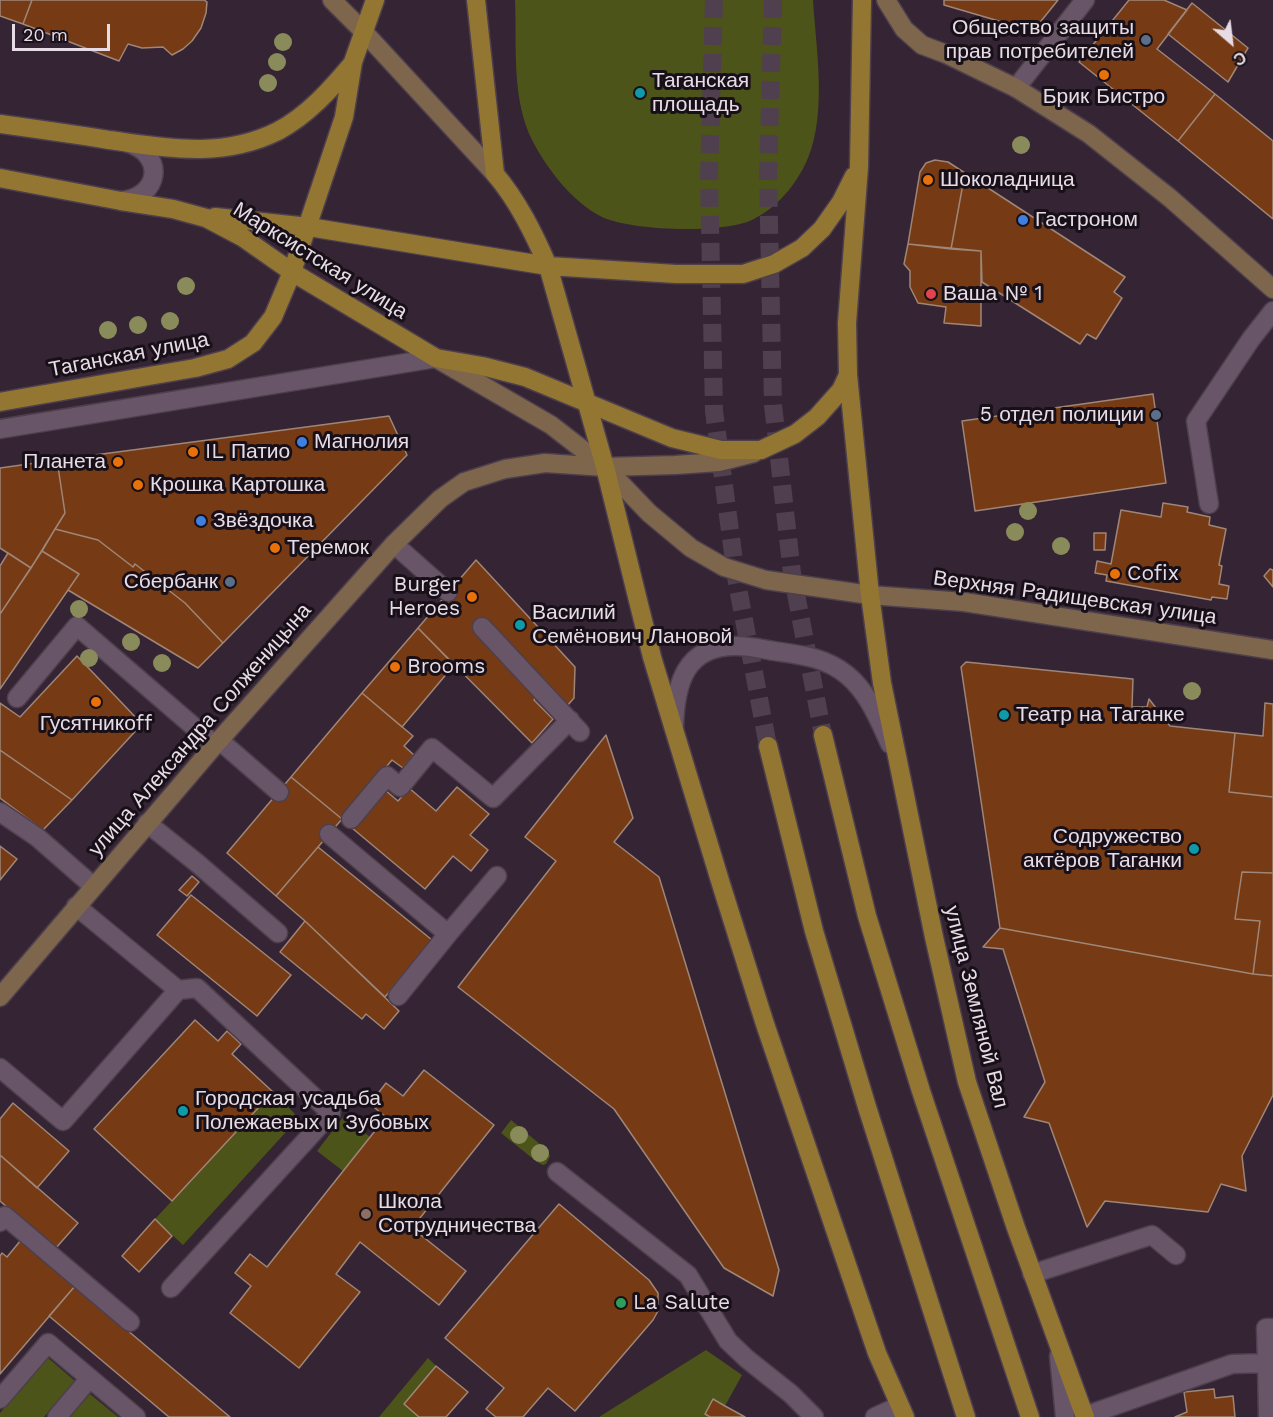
<!DOCTYPE html>
<meta charset="utf-8">
<style>
body{margin:0}
#map{position:relative;width:1273px;height:1417px;overflow:hidden;background:#352434;font-family:"Work Sans",sans-serif}
canvas{display:block}
.north{position:absolute;left:1201px;top:12px;width:60px;height:60px;-webkit-text-stroke:4px #181018;paint-order:stroke;rotate:152deg;font-size:16px;font-weight:700;line-height:24px;text-align:center;color:#e7dce6}
.north::after{content:'';display:block;margin:auto;width:21px;height:27px;background:#e7dce6;clip-path:polygon(50% 0,100% 100%,50% 72%,0 100%)}
.scale{position:absolute;left:12px;top:24px;width:98px;height:27px;box-sizing:border-box;border:3px solid #e7dce6;border-top:0;padding-left:8px;font-size:18px;line-height:21px;white-space:nowrap;color:#e7dce6;-webkit-text-stroke:4px #181018;paint-order:stroke}
</style>
<div id="map">
<canvas width="1273" height="1417"></canvas>
<div class="north">С</div>
<div class="scale">20 m</div>
</div>
<script>
const ctx = document.querySelector('canvas').getContext('2d');
ctx.lineJoin = 'round';
function fillPath(path, color) {
  ctx.fillStyle = color;
  ctx.fill(path, 'evenodd');
}
function stroke(path, color, width, dash) {
  ctx.strokeStyle = color;
  ctx.lineWidth = width;
  ctx.lineCap = dash ? 'butt' : 'round';
  ctx.setLineDash(dash || []);
  ctx.stroke(path);
}
function write(font, color, halo, rows, align = 'center') {
  ctx.font = font + ' "Work Sans",sans-serif';
  ctx.lineWidth = 6;
  ctx.setLineDash([]);
  ctx.textBaseline = 'middle';
  ctx.strokeStyle = halo;
  ctx.fillStyle = color;
  for (const [text, x, y, turn = 0] of rows) {
    ctx.save();
    ctx.translate(x, y);
    ctx.rotate((+turn || 0) * Math.PI / 180);
    ctx.textAlign = isNaN(turn) ? turn : align;
    if (halo) ctx.strokeText(text, 0, 0);
    ctx.fillText(text, 0, 0);
    ctx.restore();
  }
}
fillPath(new Path2D(`
 M515,0H813C816,48 827,112 808,158C797,184 777,208 752,220C723,234 628,231 600,216C572,201 548,170 533,142C511,99 517,47 515,0Z
 M273,1092L294,1113L296,1117L295,1122L183,1245L155,1219Z
 M344,1116L370,1137L343,1171L317,1151Z
 M511,1120L547,1150L550,1156L546,1164L543,1165L537,1162L501,1133Z
 M706,1350L742,1375L725,1406L705,1414L710,1417H599Z
 M47,1357L75,1381L44,1417H0V1413Z
 M428,1358L436,1366L404,1404L419,1417H379Z
 M90,1394L118,1417H70Z`), '#4c5419');
const building = new Path2D(`
 M0,0H32L23,24L0,16Z
 M32,0H204L207,2L206,13L201,28L192,41L183,49L172,55L163,47L142,48L128,44L119,61L23,24Z
 M944,0H1058L1033,31L944,5Z
 M1129,0H1164L1187,10L1157,49L1215,94L1178,141L1079,62Z
 M1192,3L1248,48L1228,82L1168,34Z
 M1215,94L1273,141V219L1178,141Z
 M935,160L948,162L965,173L951,249L908,244L920,172L926,163Z
 M965,173L1125,277L1114,292L1122,298L1096,339L1087,334L1080,344L982,282L981,251L951,249Z
 M908,244L981,251V326L944,323L946,307L918,303L910,287V271L904,264Z
 M1153,394L1166,483L975,511L962,421Z
 M389,416L407,455L223,643L185,603L135,564L133,567L98,540L55,529L65,513L57,460Z
 M57,460L65,513L31,568L0,548V468Z
 M1163,503L1188,507L1187,512L1210,517L1209,525L1226,529L1219,565L1222,566L1219,584L1229,586L1227,599L1212,597L1211,600L1106,581L1107,575L1095,573L1097,561L1111,564L1121,510L1161,517Z
 M55,529L98,540L133,567L135,564L185,603L223,643L198,668L68,590L79,574L42,551Z
 M1094,533H1106L1105,550H1094Z
 M42,551L79,574L0,689V614Z
 M8,553L31,568L0,614V566Z
 M476,560L575,667L574,698L567,706L538,695L534,700L553,719L532,743L418,628Z
 M1270,569L1273,570V587L1264,576Z
 M418,628L454,665L402,727L362,693Z
 M77,656L142,724L72,800L0,750V703L20,717Z
 M966,662L1133,679L1132,707H1147L1149,699L1170,726L1235,733L1229,792L1273,797V873L1242,872L1235,919L1260,921L1253,974L1000,928L961,667Z
 M362,693L413,736L404,746L414,755L403,768L392,760L342,819L291,777Z
 M1265,703L1273,704V797L1229,792L1235,733L1263,736Z
 M606,735L633,818L614,842L659,877L779,1270L773,1296L724,1268L614,1109L458,987L556,861L525,837Z
 M0,750L72,800L43,830L0,798Z
 M291,777L342,819L276,896L227,853Z
 M457,787L489,814L470,835L488,850L471,871L453,856L425,889L352,828L385,790L398,801L409,788L436,811Z
 M0,846L17,859L0,880Z
 M318,847L432,940L385,997L305,921L276,896Z
 M1242,872L1273,873V976L1253,974L1260,921L1235,919Z
 M192,876L199,882L187,896L179,890Z
 M191,895L291,975L257,1016L157,935Z
 M305,921L399,1011L384,1029L366,1014L362,1019L280,952Z
 M1000,928L1253,974L1273,976V1095L1242,1156L1246,1191L1221,1184L1208,1212L1105,1201L1087,1227L1049,1123L1024,1117L1045,1082L1003,949L983,947Z
 M195,1020L218,1041L227,1031L241,1044L232,1054L273,1092L172,1201L94,1129Z
 M424,1070L494,1125L412,1228L466,1271L439,1305L360,1242L336,1274L360,1292L299,1368L230,1313L251,1286L235,1273L250,1254L267,1267L386,1117L370,1104L386,1083L403,1096Z
 M13,1103L69,1151L37,1188L0,1155V1119Z
 M0,1155L78,1223L55,1249L0,1201Z
 M559,1204L649,1280L658,1293V1311L653,1320L575,1411L548,1388L523,1417H496L486,1409L504,1388L445,1338Z
 M155,1219L172,1236L139,1272L122,1256Z
 M21,1240L75,1286L0,1374V1256L2,1253L7,1257Z
 M75,1286L230,1417H169L49,1316Z
 M436,1366L468,1392L446,1417H419L404,1404Z
 M1214,1389L1215,1398L1233,1396L1235,1417H1175L1187,1412L1184,1392Z
 M713,1399L725,1406L745,1417H710L705,1414Z`);
fillPath(building, '#763b14');
stroke(building, '#9f8678', 1.5);
stroke(new Path2D(`
 M714,0L709,177L714,411L737,583L768,746
 M773,0L768,176L773,405L792,573L823,735`), '#50404f', 18, [18, 9]);
const service = new Path2D(`
 M1016,88L1085,0
 M1209,504L1196,421L1251,339L1273,311
 M394,544L448,592
 M482,627L580,732
 M17,698L77,626L215,745
 M219,740L279,792
 M0,812L37,837L93,886
 M351,819L387,776L400,787L432,748L493,798L570,720
 M147,823L197,863L278,933
 M329,834L448,934L398,996
 M76,906L178,990L197,988L331,1113L171,1288
 M448,934L497,876
 M0,1068L63,1121L178,990
 M557,1172L688,1275L728,1341L747,1359L791,1394L814,1417
 M0,1222L5,1216L130,1322
 M1032,1274L1152,1235L1176,1255
 M1267,1363L1268,1417
 M0,1399L48,1343L136,1417
 M1085,1416L1232,1364L1267,1363L1266,1328H1273
 M57,1417L90,1378`);
const minor = new Path2D(`
 M121,201C160,197 166,155 128,143
 M0,429L436,358
 M674,728C675,684 685,645 737,646C749,646 762,649 774,651C801,655 825,657 847,675C868,692 879,720 890,744
 M1059,1356L1065,1417
 M875,1417L899,1406`);
const secondary = new Path2D(`
 M332,0L363,31L495,174
 M886,0L904,29L922,45L946,54L1016,88L1089,134L1170,198L1273,289
 M439,360L551,425L605,467L649,513L691,548L724,567L766,580L870,595L964,602L1273,650
 M0,997L215,745L394,544L440,499L464,482L505,469L545,463L605,467L675,465L719,462L754,453`);
const primary = new Path2D(`
 M476,0L495,174C518,201 534,234 548,266L605,467L652,657L721,884L765,1024L877,1353L905,1417
 M862,0L859,167L847,323L848,375L870,595L882,683L934,937L967,1082L1016,1228L1085,1417
 M0,124C36,129 72,134 109,140C167,148 222,159 278,131C308,115 331,89 352,64
 M0,178L121,201L173,209L206,218L242,237L292,272L436,358L482,366L525,377L672,438L721,450H761L795,434L817,417L841,390L848,375
 M215,217L309,227L548,266L676,274H743L774,264L802,248L822,229L841,202L854,176
 M0,402L195,368L228,359L253,343L273,317L292,272L344,117L353,62L375,0
 M823,735L867,916L921,1091L1030,1417
 M768,746L814,931L867,1107L966,1417`);
stroke(service, '#4d3f4c', 21);
stroke(minor, '#4d3f4c', 21);
stroke(secondary, '#4d3f4c', 21);
stroke(primary, '#4d3f4c', 21);
stroke(service, '#685567', 18);
stroke(minor, '#685567', 18);
stroke(secondary, '#7e664d', 18);
stroke(primary, '#947633', 18);
ctx.fillStyle = '#8a8b5a';
for (const [x, y] of [
 [283,42],
 [277,62],
 [268,83],
 [1021,145],
 [186,286],
 [170,321],
 [138,325],
 [108,330],
 [1028,511],
 [1015,532],
 [1061,546],
 [79,609],
 [131,642],
 [89,658],
 [162,663],
 [1192,691],
 [519,1135],
 [540,1153]
]) {
  ctx.beginPath();
  ctx.arc(x, y, 9, 0, 2 * Math.PI);
  ctx.fill();
}
for (const [x, y, r, color] of [
 [1146,40,6,"#5c6f8a"],
 [1104,75,6,"#e8710a"],
 [640,93,6,"#0f9aa8"],
 [928,180,6,"#e8710a"],
 [1023,220,6,"#3f7fe0"],
 [931,294,6,"#e0444e"],
 [1156,415,6,"#5c6f8a"],
 [302,442,6,"#3f7fe0"],
 [193,452,6,"#e8710a"],
 [118,462,6,"#e8710a"],
 [138,485,6,"#e8710a"],
 [201,521,6,"#3f7fe0"],
 [275,548,6,"#e8710a"],
 [1115,574,6,"#e8710a"],
 [230,582,6,"#5c6f8a"],
 [472,597,6,"#e8710a"],
 [520,625,6,"#0f9aa8"],
 [395,667,6,"#e8710a"],
 [96,702,6,"#e8710a"],
 [1004,715,6,"#0f9aa8"],
 [1194,849,6,"#0f9aa8"],
 [183,1111,6,"#0f9aa8"],
 [366,1214,6,"#8d6e63"],
 [621,1303,6,"#2e9e5b"]
]) {
  const dot = new Path2D();
  dot.arc(x, y, r, 0, 2 * Math.PI);
  ctx.fillStyle = color;
  ctx.fill(dot);
  stroke(dot, '#181018', 2);
}
write('21px', '#e7dce6', '#181018', [
 ["Общество защиты",1134,28,"right"],
 ["прав потребителей",1134,52,"right"],
 ["Таганская",652,81],
 ["площадь",652,105],
 ["Брик Бистро",1104,97,"center"],
 ["Шоколадница",940,180],
 ["Гастроном",1035,220],
 ["Ваша № 1",943,294],
 ["5 отдел полиции",1144,415,"right"],
 ["Магнолия",314,442],
 ["IL Патио",205,452],
 ["Планета",106,462,"right"],
 ["Крошка Картошка",150,485],
 ["Звёздочка",213,521],
 ["Теремок",287,548],
 ["Cofix",1127,574],
 ["Сбербанк",218,582,"right"],
 ["Burger",460,585,"right"],
 ["Heroes",460,609,"right"],
 ["Василий",532,613],
 ["Семёнович Лановой",532,637],
 ["Brooms",407,667],
 ["Театр на Таганке",1016,715],
 ["Гусятникоff",96,724,"center"],
 ["Содружество",1182,837,"right"],
 ["актёров Таганки",1182,861,"right"],
 ["Городская усадьба",195,1099],
 ["Полежаевых и Зубовых",195,1123],
 ["Школа",378,1202],
 ["Сотрудничества",378,1226],
 ["La Salute",633,1303]
], 'left');
write('21px', '#e7dce6', '#181018', [
 ["Марксистская улица",320,261,32],
 ["Таганская улица",129,355,-11],
 ["Верхняя Радищевская улица",1075,598,8],
 ["улица Александра Солженицына",200,730,-49],
 ["улица Земляной Вал",976,1007,76]
]);
</script>
